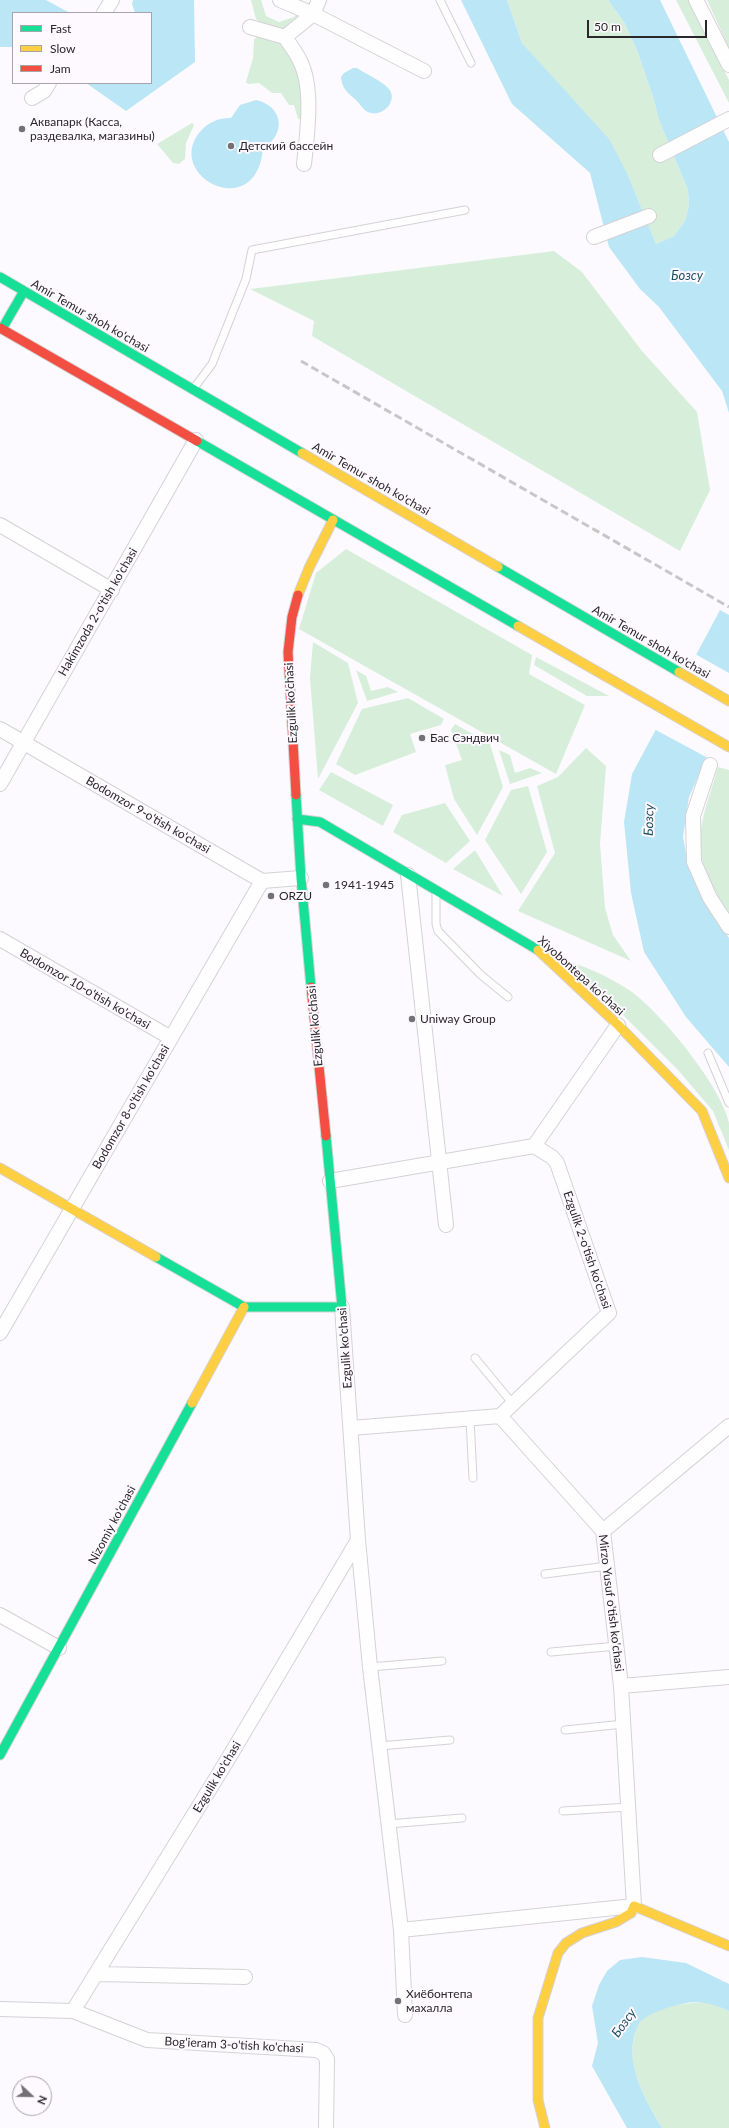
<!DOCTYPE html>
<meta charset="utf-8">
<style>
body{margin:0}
#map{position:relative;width:729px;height:2128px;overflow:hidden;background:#fcfafe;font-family:Lato,sans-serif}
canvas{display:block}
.legend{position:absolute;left:12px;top:12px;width:140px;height:72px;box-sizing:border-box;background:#fdf9ff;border:1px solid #a8a5a9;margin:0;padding:5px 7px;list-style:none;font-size:12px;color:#292729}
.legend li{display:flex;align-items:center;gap:8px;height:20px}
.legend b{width:20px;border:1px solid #a8a5a9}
.north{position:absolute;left:12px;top:2076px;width:40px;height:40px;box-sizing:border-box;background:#fdf9ff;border:1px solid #a8a5a9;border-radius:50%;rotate:112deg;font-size:11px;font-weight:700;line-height:16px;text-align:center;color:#292729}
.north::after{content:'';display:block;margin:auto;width:14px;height:18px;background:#737174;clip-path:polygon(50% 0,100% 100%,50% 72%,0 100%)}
.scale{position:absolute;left:587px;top:20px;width:120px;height:18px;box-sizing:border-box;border:2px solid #292729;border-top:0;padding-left:5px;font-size:12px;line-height:14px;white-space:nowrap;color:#292729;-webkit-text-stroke:3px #fdf9ff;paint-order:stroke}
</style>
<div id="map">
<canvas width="729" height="2128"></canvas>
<ul class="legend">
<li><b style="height:5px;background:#16e098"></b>Fast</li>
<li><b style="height:5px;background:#ffcf43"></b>Slow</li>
<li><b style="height:5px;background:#f24e42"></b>Jam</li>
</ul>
<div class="north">N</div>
<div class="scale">50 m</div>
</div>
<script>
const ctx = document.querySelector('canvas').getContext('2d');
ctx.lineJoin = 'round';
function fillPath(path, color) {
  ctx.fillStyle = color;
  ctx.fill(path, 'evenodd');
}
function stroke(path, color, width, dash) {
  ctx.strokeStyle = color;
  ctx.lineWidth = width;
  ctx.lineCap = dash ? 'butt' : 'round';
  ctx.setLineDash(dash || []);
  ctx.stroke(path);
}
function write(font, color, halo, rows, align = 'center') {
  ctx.font = font + ' Lato,sans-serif';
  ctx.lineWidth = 4;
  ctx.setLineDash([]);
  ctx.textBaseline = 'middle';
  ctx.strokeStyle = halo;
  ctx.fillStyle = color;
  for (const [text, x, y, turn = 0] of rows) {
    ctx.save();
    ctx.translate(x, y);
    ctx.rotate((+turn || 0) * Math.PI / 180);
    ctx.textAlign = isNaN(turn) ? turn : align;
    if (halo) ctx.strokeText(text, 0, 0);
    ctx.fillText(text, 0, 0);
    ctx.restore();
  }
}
fillPath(new Path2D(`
 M251,0H261L266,16L279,22L294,17L297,12L306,14L292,27L280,29L261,23L256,19Z
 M507,0H608L624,22L637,50L654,100L659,120L688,190L689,206L685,221L674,236L656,244L628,175L564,91L522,43Z
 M676,0H688L729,80V103Z
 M707,0H729V48Z
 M258,35L286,43L300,71L303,119H298L294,105H289L281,93H272L259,83L248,84L246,82L253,58L254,40Z
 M192,123L194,125L186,143L185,159L179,164L173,163L157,144Z
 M554,251L582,272L642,351L697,412L710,490L680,551L312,336L314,321L250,289Z
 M346,549L532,655L529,674L585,705L556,774L299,629L316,573Z
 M313,642L348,663L358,703L318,779L310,678Z
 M536,657L609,696H587L534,665Z
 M356,670L366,676L371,691L388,687L398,692L367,701Z
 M408,698L444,719L441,725L410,734L416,752L355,775L336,764L362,709Z
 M455,724L490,744L503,787L477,835L454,799L445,765L462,760L451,730Z
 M586,748L606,766L600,844L605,908L613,935L631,961L518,911L555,853L537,786L558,777Z
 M499,750L510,755L515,773L530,768L542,773L510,784Z
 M718,767L729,770V914C719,897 707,879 702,859C695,829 710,796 718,767Z
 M331,772L393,805L383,826L319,790Z
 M528,786L547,852L521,894L485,840L511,790Z
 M445,803L470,841L446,863L393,832L402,815Z
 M475,850L503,896L453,869Z
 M560,958C584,966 608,976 629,990C659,1010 722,1087 729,1123C729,1131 729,1141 729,1150L713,1111L678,1070L602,994Z
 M709,2002L729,2011V2128H662C646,2101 625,2065 635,2034C636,2030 637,2025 639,2022C655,2005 687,2003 709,2002Z`), '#d7eedb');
fillPath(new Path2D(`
 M0,0H46L70,13H13V47H0Z
 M133,0H194L195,62L126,111L86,83H151V13H135L132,4Z
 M461,0H507L522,43L609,139L628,175L656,244L674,236L685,221L689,206L688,190L659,120L654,100L637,50L624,22L608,0H660L729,142V413L722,391L659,307L640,289L609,247L590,173L512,104Z
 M353,68H357C367,75 381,80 389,89C399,102 380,120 366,111C362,108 359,103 356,100C348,93 342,89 341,77L344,73Z
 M256,100C283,106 287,134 263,148C257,224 165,177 199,133C208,122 218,118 231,118L240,105Z
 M729,589V709L689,797L683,837L688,864L709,907L729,938V1067L686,1017L644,952L631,893L624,822L632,774L719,612Z
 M642,1957L686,1963L729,1984V2011C703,2000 694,2000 667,2008C658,2011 647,2015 640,2022C637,2025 637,2030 635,2033C625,2065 646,2101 662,2128H627L592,2066L598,2043L592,2006L599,1985L607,1971L620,1960Z`), '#bbe6f6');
fillPath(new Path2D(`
 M729,587V615L718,609Z
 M695,654L729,673V714L708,758L654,729Z`), '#fcfafe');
const lane = new Path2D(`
 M440,0L471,63
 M194,388L212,364L246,279L252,250L465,210
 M436,894V924L438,931L481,975L508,997
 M708,1053L729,1103
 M475,1358L513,1404
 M470,1419L473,1478
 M545,1574L607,1566
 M551,1652L617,1646
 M370,1667L442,1661
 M565,1730L624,1724
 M379,1746L450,1740
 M563,1811L629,1807
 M388,1824L462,1818`);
const street = new Path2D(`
 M280,0L313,14L285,37C290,45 296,52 300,61C314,88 307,135 304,164
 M319,0L313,14L424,71
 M696,0L729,65
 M104,13L112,0
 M250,27L285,37
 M32,98L44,91L49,83
 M660,155L729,119
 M594,237L649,216
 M0,525L112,590
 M0,729L262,881L301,878
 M710,765L693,816L694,862L710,898L729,927
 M0,784L196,440
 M408,875L446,1225
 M0,939L171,1038
 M330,1181L534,1146L618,1025
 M342,1307L358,1540L370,1667L401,1930L405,2015
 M0,1333L262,881
 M500,1416L609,1313L557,1163L552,1157L534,1146
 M351,1428L500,1416L603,1531L621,1686L634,1906L401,1930
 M603,1531L729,1426
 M0,1615L59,1648
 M621,1686L729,1677
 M97,1974L245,1977
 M0,2009L73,2011L147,2040L316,2050L323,2053L327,2059L326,2128
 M73,2011L228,1759L358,1540`);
const fast = new Path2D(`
 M0,277L302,453
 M2,329L24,291
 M197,441L518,626
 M498,567L679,672
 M296,795L301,878L311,987
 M297,819L320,822L538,950
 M156,1257L244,1307H342L326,1136
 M0,1755L192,1403`);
const slow = new Path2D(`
 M302,453L498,567
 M298,595L309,568L333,520
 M518,626L729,747
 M679,672L729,701
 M538,950L618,1025L702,1111L729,1178
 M0,1168L156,1257
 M192,1403L244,1307
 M545,2128L538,2100V2018L558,1953L566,1943L582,1933L616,1922L631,1913L634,1906L729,1946`);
const jam = new Path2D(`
 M0,328L197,441
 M296,795L288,652L292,617L298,595
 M311,987L326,1136`);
stroke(lane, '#d4d2d5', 9);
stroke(street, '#d4d2d5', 16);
stroke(fast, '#d4d2d5', 11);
stroke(slow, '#d4d2d5', 11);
stroke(jam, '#d4d2d5', 11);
stroke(lane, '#fffeff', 7);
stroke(street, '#fffeff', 14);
stroke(fast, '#16e098', 9);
stroke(slow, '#ffcf43', 9);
stroke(jam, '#f24e42', 9);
stroke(new Path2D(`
 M301,361L729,607`), '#c8c7c8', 3, [8, 4]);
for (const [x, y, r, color] of [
 [22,129,4,"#737174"],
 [231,146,4,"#737174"],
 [422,738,4,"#737174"],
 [326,885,4,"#737174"],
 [271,896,4,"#737174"],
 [412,1019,4,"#737174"],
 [398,2001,4,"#737174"]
]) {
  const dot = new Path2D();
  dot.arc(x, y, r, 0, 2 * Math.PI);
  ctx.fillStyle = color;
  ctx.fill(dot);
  stroke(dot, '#fdf9ff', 1.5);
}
write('12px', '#292729', '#fdf9ff', [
 ["Аквапарк (Касса,",30,122],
 ["раздевалка, магазины)",30,136],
 ["Детский бассейн",239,146],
 ["Бас Сэндвич",430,738],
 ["1941-1945",334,885],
 ["ORZU",279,896],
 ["Uniway Group",420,1019],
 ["Хиёбонтепа",406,1994],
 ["махалла",406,2008]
], 'left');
write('12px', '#292729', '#fdf9ff', [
 ["Amir Temur shoh ko'chasi",90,316,30],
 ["Amir Temur shoh ko'chasi",371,479,30],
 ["Hakimzoda 2-o'tish ko'chasi",98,612,-60],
 ["Amir Temur shoh ko'chasi",651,642,30],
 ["Ezgulik ko'chasi",291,703,-93],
 ["Bodomzor 9-o'tish ko'chasi",148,815,30],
 ["Xiyobontepa koʻchasi",581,976,42],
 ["Bodomzor 10-o'tish ko'chasi",85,989,30],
 ["Ezgulik ko'chasi",315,1026,-95],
 ["Bodomzor 8-o'tish ko'chasi",131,1107,-60],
 ["Ezgulik 2-o'tish ko'chasi",587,1250,71],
 ["Ezgulik ko'chasi",345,1348,-94],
 ["Nizomiy ko'chasi",112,1525,-62],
 ["Mirzo Yusuf o'tish ko'chasi",611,1603,83],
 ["Ezgulik ko'chasi",217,1777,-59],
 ["Bog'ieram 3-o'tish ko'chasi",234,2045,3]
]);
write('italic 13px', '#1c505f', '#fdf9ff', [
 ["Бозсу",687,276],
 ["Бозсу",649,820,-88],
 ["Бозсу",624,2023,-54]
]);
</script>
